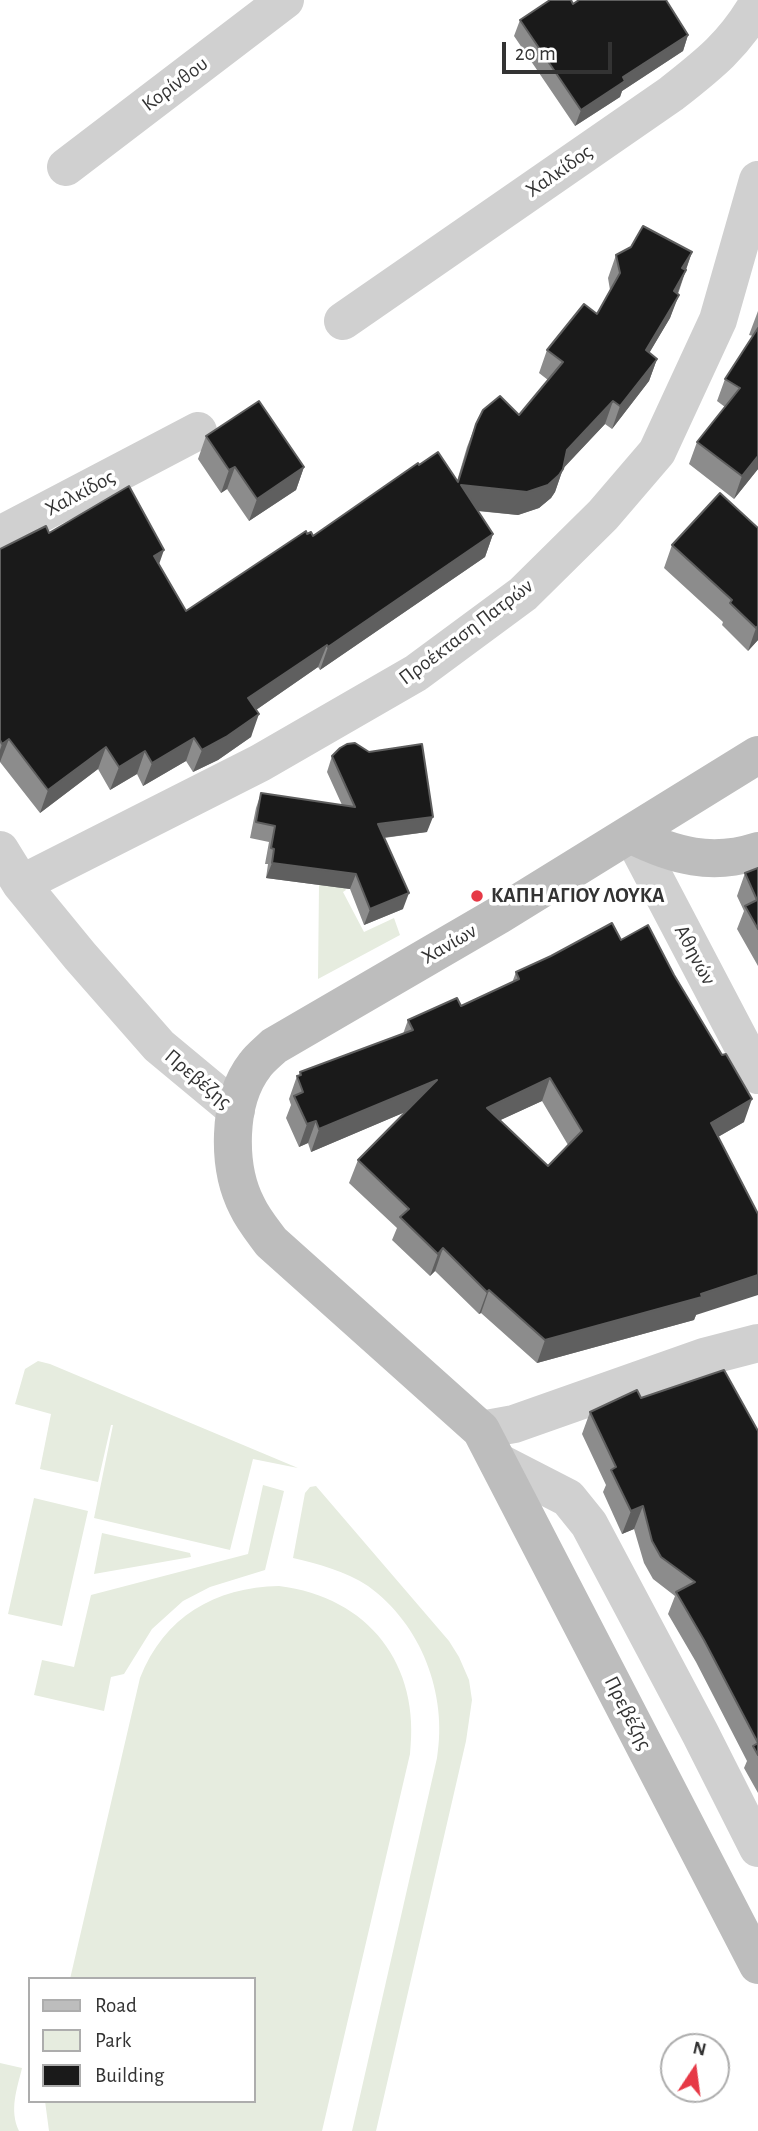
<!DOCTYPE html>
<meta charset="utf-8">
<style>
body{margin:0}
#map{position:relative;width:758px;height:2131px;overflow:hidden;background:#fff;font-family:"Alegreya Sans",sans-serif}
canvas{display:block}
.legend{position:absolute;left:28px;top:1977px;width:228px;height:126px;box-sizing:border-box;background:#fff;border:2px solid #adadad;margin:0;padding:9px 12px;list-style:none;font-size:21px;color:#333}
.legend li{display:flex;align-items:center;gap:14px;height:35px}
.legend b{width:35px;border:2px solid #adadad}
.north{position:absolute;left:660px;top:2033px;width:70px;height:70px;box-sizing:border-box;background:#fff;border:2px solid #adadad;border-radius:50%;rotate:13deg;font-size:19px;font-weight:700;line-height:28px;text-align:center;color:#333}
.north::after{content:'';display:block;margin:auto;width:24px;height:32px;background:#e63946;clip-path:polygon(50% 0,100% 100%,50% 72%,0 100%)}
.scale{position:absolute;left:502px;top:42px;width:110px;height:32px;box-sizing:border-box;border:4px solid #333;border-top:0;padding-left:9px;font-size:21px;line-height:24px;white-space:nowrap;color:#333;-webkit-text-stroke:5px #fff;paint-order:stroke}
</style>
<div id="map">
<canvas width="758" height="2131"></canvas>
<ul class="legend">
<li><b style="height:9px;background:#bdbdbd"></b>Road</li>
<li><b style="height:19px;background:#e6ecdf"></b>Park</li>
<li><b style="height:19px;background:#1a1a1a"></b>Building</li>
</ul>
<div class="north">N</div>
<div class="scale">20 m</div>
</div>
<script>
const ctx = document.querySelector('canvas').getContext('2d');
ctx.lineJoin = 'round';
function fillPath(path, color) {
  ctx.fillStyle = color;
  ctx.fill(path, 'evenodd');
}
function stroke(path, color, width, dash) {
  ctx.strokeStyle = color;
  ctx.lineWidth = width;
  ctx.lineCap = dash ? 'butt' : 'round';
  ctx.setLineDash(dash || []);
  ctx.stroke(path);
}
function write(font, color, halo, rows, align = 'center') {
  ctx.font = font + ' "Alegreya Sans",sans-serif';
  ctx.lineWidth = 7;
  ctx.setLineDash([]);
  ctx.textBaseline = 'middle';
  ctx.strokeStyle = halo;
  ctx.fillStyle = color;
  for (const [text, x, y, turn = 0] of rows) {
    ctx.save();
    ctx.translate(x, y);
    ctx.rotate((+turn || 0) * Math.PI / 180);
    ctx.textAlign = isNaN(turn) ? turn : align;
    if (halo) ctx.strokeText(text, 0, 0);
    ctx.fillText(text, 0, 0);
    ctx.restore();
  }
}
fillPath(new Path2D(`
 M330,884L344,887L346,890L343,892L364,932L394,918L400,935L318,979L319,885Z
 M38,1361L50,1364L298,1468L253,1459L230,1550L94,1518L113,1425H111L98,1482L40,1469L51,1414L15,1404L25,1369Z
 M263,1485L284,1491L265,1570L210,1587L183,1601L152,1629L124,1674L111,1677L104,1711L34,1695L42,1660L74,1667L91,1595L248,1554Z
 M316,1486L449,1641L459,1657L469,1680L472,1700L466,1741L376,2131H352L437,1758C448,1694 421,1624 368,1586C346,1571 318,1564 293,1558L305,1493L310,1487Z
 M34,1498L88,1511L62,1626L8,1614Z
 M102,1533L190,1553L191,1557L94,1574Z
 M279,1586C369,1597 421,1665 410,1754L322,2131H49L45,2101H254V1979H70L140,1678C164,1617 215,1587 279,1586Z
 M0,2063L22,2068C17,2089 9,2110 19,2131H0Z`), '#e6ecdf');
stroke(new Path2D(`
 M66,167L285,0
 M343,321L671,94C708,65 734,45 758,3
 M0,535L198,431
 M632,835L758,1075
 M0,850L21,884L80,956L159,1046L236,1110
 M21,884L260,763L416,673L523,594L603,515L657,452L718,320L758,180
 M481,1430L514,1424L704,1357L758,1343
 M498,1462L568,1498L589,1524L700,1733L758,1848`), '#d0d0d0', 38);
stroke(new Path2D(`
 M758,755L499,915L274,1046C268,1052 260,1058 255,1065C227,1101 227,1167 247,1206C253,1219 263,1231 271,1242L481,1430L758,1965
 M632,835C674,856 712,866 758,851`), '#bdbdbd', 38);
fillPath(new Path2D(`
 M573,4L688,35L683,51L622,91L620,97L575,126L514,36L520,20Z
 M692,252L670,318L649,353L657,359L649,381L612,429L605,424L563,468L555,492L551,498L539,508L518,515L477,511L493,534L485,557L320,670L318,667L256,710L251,737L218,760L193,772L186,761L143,786L137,774L110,790L98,769L40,813L0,762V549L49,533L159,565L186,611L307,534L313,536L419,465L457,481L467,447L476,424L519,415L548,380L539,373L547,350L597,314L610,290L608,278L616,255Z
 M758,311V469L734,499L689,464L697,442L725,407L717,401L725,379L753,336L749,335Z
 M206,436L304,467L296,490L249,521L227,489L221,493L198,459Z
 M758,528V640L748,651L722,625L723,622L664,568L672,545Z
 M332,756L427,832L384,838L403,909L364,925L350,889L266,878L268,864H265L269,842L250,838L256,808L261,793L342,805L327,772Z
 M758,868V966L737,929L744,911L737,896L745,873Z
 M621,940L744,1122L718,1137L696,1315L694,1320L537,1363L481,1313L479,1314L435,1271L430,1276L392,1240L397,1228L349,1183L358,1160L405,1112L311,1152L308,1143L299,1147L286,1118L291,1105L289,1099L297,1076L299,1075L300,1072L403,1034L408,1020L461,1006L512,983L516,972ZM542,1101L568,1145L548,1166L500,1120Z
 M641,1398L758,1431V1793L744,1768L747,1761L696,1662L668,1614L675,1596L653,1579L644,1563L634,1529L622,1534L603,1492L606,1485L582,1434L590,1412Z`), '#8c8c8c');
fillPath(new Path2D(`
 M688,35L683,51L622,91L620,97L575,126L581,110L623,77Z
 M692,252L678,292L666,314L682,268Z
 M679,295L670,318L638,372L646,350Z
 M657,359L649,381L612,429L620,406Z
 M613,401L605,424L559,473L567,450Z
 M758,456V469L734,499L742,476Z
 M235,467L227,489L221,493L229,470Z
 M304,467L296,490L249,521L257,499Z
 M563,469L555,492L551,498L539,508L518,515L452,508L461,485Z
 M493,534L485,557L320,670L328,647Z
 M164,550L156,573L154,556Z
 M758,626V640L748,651L756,628Z
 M327,645L318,667L240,721L248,698Z
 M259,714L251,737L218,760L193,772L202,750Z
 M194,738L186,761L143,786L152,763Z
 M9,739L0,762V750L2,744Z
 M106,747L98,769L40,813L48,790Z
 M145,751L137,774L110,790L119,767Z
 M433,817L427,832L373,839L378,824Z
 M272,863L356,874L350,889L266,878Z
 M409,893L403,909L364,925L370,909Z
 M550,1078L542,1101L479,1130L487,1108Z
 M437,1080L429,1102L311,1152L319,1129Z
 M752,1099L744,1122L702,1146L711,1123Z
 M316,1121L308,1143L299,1147L307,1124Z
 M443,1248L435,1271L430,1276L438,1254Z
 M758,1275V1295L696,1315L694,1320L537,1363L545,1340L701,1294Z
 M489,1290L481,1313L479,1314L487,1292Z
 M643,1506L634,1529L622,1534L631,1511Z`), '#5f5f5f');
const building = new Path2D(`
 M550,0H571L573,4L579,0H666L688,35L623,77L625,81L581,110L520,20Z
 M643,226L692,252L682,268L686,270L674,291L679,295L646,350L657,359L620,406L613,401L567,450L563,469L559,475L548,485L527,492L461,485L493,534L328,647L327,645L248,698L259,714L226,737L202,750L194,738L152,763L145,751L119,767L106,747L48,790L9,739L2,744L0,740V549L46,526L49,533L129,486L164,550L154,556L186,611L306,531L307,534L311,532L313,536L418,463L419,465L438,452L458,482L476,424L483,410L500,396L519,415L563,362L547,350L584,304L597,314L620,273L616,255L631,247Z
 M758,328V456L742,476L697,442L740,388L725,379Z
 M259,401L304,467L257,499L235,467L229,470L206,436Z
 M720,493L758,528V626L756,628L730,603L732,600L672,545Z
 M355,743L369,752L422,744L433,817L378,824L409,893L370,909L356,874L272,863L274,849L271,848L275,826L256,822L261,793L355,807L332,756L340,748L347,744Z
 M758,868V929L745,906L757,900L745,873Z
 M612,923L621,940L648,925L674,975L722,1055L726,1054L752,1099L711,1123L758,1214V1275L701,1294L702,1297L545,1340L489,1290L487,1292L443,1248L438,1254L400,1217L409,1209L358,1160L437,1080L319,1129L316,1121L307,1124L294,1096L303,1092L297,1076L301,1075L300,1072L413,1030L408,1020L457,998L461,1006L519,979L516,972L551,956ZM550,1078L582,1131L548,1166L487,1108Z
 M724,1370L758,1431V1755L753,1746L758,1743L704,1640L676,1592L695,1582L661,1557L652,1541L643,1506L631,1511L611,1470L616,1467L590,1412L637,1390L641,1398Z`);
fillPath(building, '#1a1a1a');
stroke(building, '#5f5f5f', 2);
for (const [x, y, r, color] of [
 [477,896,7,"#e63946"]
]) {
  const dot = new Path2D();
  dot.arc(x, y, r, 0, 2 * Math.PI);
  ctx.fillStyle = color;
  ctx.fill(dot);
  stroke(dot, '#fff', 2.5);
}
write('21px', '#333', '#fff', [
 ["Κορίνθου",175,84,-37],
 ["Χαλκίδος",559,171,-35],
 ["Χαλκίδος",80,493,-28],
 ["Προέκταση Πατρών",466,632,-37],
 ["Χανίων",449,944,-30],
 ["Αθηνών",695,955,62],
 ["Πρεβέζης",198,1079,40],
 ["Πρεβέζης",628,1713,63]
]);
write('bold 21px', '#333', '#fff', [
 ["ΚΑΠΗ ΑΓΙΟΥ ΛΟΥΚΑ",491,896]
], 'left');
</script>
